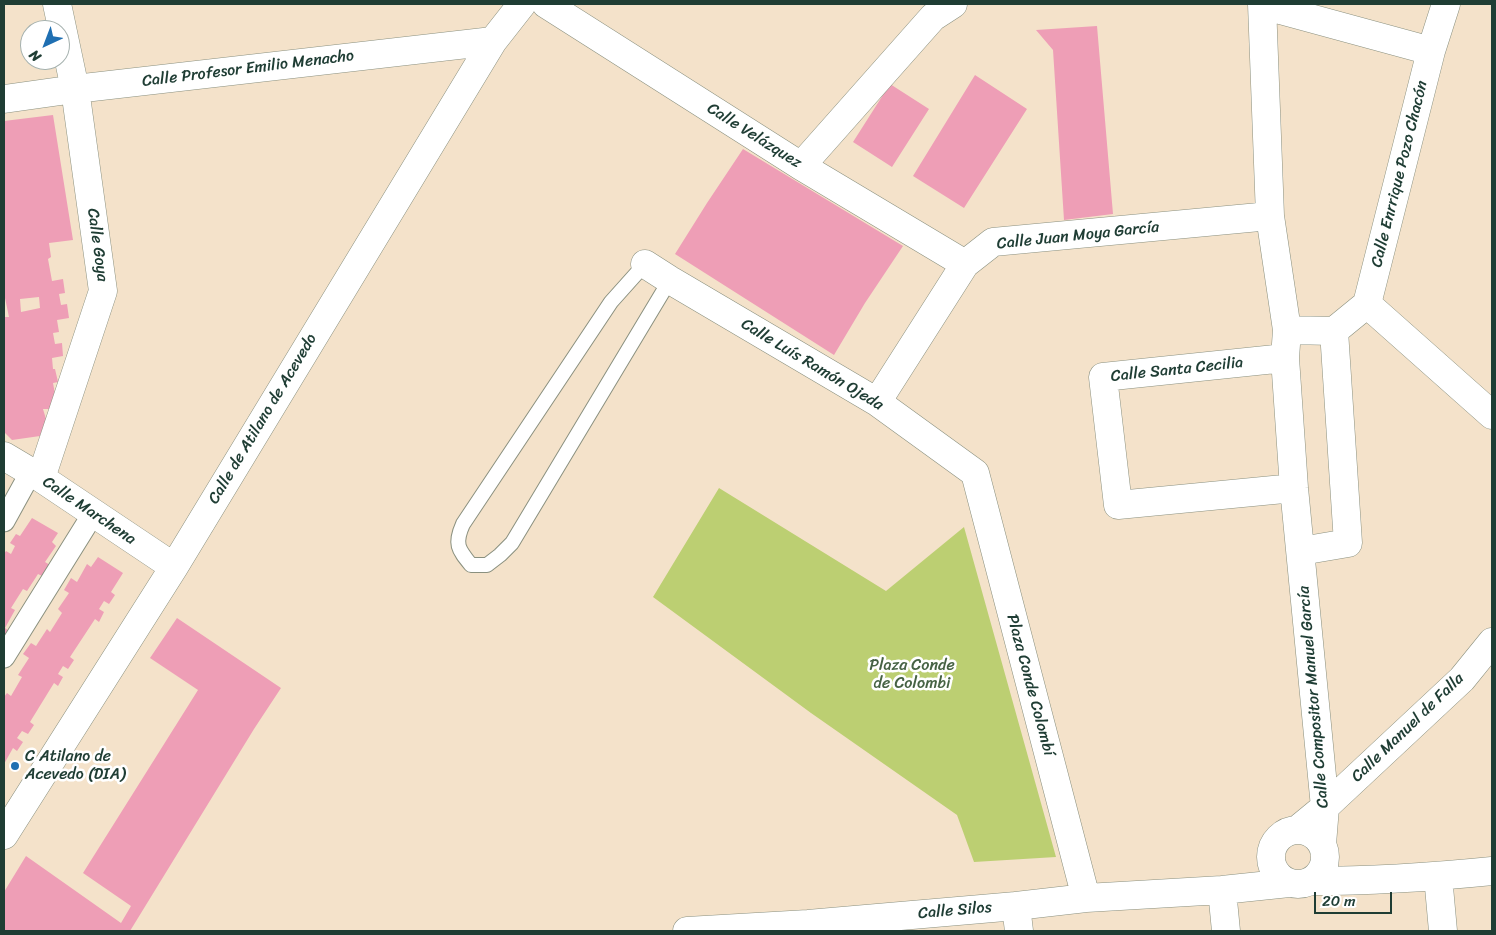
<!DOCTYPE html>
<meta charset="utf-8">
<style>
body{margin:0}
#map{position:relative;width:1496px;height:935px;overflow:hidden;background:#f4e2ca;font-family:Sriracha,sans-serif}
canvas{display:block}
.frame{position:absolute;inset:0;border:5px solid #1f3d34;pointer-events:none}
.north{position:absolute;left:20px;top:20px;width:50px;height:50px;box-sizing:border-box;background:#fff;border:1px solid #a5b1ae;border-radius:50%;rotate:223deg;font-size:14px;font-weight:700;line-height:20px;text-align:center;color:#1f3d34}
.north::after{content:'';display:block;margin:auto;width:18px;height:22px;background:#1f6fb2;clip-path:polygon(50% 0,100% 100%,50% 72%,0 100%)}
.scale{position:absolute;left:1314px;top:892px;width:78px;height:22px;box-sizing:border-box;border:2px solid #1f3d34;border-top:0;padding-left:6px;font-size:15px;line-height:18px;white-space:nowrap;color:#1f3d34;-webkit-text-stroke:4px #fff;paint-order:stroke}
</style>
<div id="map">
<canvas width="1496" height="935"></canvas>
<div class="frame"></div>
<div class="north">N</div>
<div class="scale">20 m</div>
</div>
<script>
const ctx = document.querySelector('canvas').getContext('2d');
ctx.lineJoin = 'round';
function fillPath(path, color) {
  ctx.fillStyle = color;
  ctx.fill(path, 'evenodd');
}
function stroke(path, color, width, dash) {
  ctx.strokeStyle = color;
  ctx.lineWidth = width;
  ctx.lineCap = dash ? 'butt' : 'round';
  ctx.setLineDash(dash || []);
  ctx.stroke(path);
}
function write(font, color, halo, rows, align = 'center') {
  ctx.font = font + ' Sriracha,sans-serif';
  ctx.lineWidth = 5;
  ctx.setLineDash([]);
  ctx.textBaseline = 'middle';
  ctx.strokeStyle = halo;
  ctx.fillStyle = color;
  for (const [text, x, y, turn = 0] of rows) {
    ctx.save();
    ctx.translate(x, y);
    ctx.rotate((+turn || 0) * Math.PI / 180);
    ctx.textAlign = isNaN(turn) ? turn : align;
    if (halo) ctx.strokeText(text, 0, 0);
    ctx.fillText(text, 0, 0);
    ctx.restore();
  }
}
fillPath(new Path2D(`
 M719,488L886,591L964,527L1056,857L974,862L957,815L811,713L653,597Z`), '#bccf72');
fillPath(new Path2D(`
 M1097,26L1113,214L1064,220L1053,50L1036,30Z
 M975,75L1027,109L964,208L913,176Z
 M890,84L929,109L892,167L853,142Z
 M53,115L73,240L49,243L51,257L48,259L52,281L63,279L65,293L59,294L61,305L67,304L69,318L57,320L59,332L53,333L55,344L62,343L63,356L52,358L53,369H55L58,382L53,383L55,394L50,409H43L46,419L40,436L12,440L4,432V317H9L5,298L4,299V121ZM39,297L40,308L21,312L20,299Z
 M743,149L903,246L865,303L834,355L675,254L707,203Z
 M32,518L58,533L52,542L56,546L45,562L50,565L42,576L38,574L27,591L23,589L11,608L15,610L5,628L9,631L4,638V554L6,551L11,554L15,546L10,543L16,534L20,536Z
 M98,557L123,573L111,592L115,595L109,604L104,601L99,609L104,612L99,622L95,619L70,657L74,660L68,669L63,666L58,674L63,677L58,686L54,683L30,722L34,725L28,734L22,731L17,738L23,742L17,751L13,748L4,764V697L7,693L11,696L22,677L18,675L29,658L23,654L31,643L36,646L47,629L50,632L62,613L58,609L69,593L64,590L71,578L77,582L87,564L91,567Z
 M177,618L281,688L254,729L130,931H4V892L26,856L121,923L131,906L83,873L198,690L150,658Z`), '#ee9eb6');
const service = new Path2D(`
 M645,264L611,302L463,524C454,544 458,549 471,565H487L500,555L512,543L670,280`);
const pedestrian = new Path2D(`
 M4,521L31,472
 M4,657L93,514`);
const minor = new Path2D(`
 M546,4L801,166L965,264
 M1262,4L1270,216L1287,330L1285,358L1294,488L1325,807L1322,844
 M1262,5L1431,51
 M4,99L75,89L493,41
 M801,166L933,17L953,4
 M645,264L670,280L877,402L975,473L1086,898
 M1367,304L1492,415
 M1287,330L1334,331L1348,543L1301,551
 M1334,331L1367,304L1431,51L1446,4
 M1285,358L1103,377L1118,505L1294,488
 M877,402L965,264L993,242L1270,216
 M4,456L41,478L174,567
 M41,478L103,291L75,89L57,4
 M1271 857a27 27 0 1 1 54 0a27 27 0 1 1-54 0Z
 M1297,830L1325,807L1462,679L1492,642
 M4,835L174,567L493,41L522,4
 M1438,876L1443,931
 M1312,881C1372,881 1432,877 1492,871
 M1222,890L1226,931
 M1016,906L1019,931
 M687,931L808,924L1016,906L1086,898L1222,890L1289,883`);
stroke(service, '#8a907f', 16);
stroke(pedestrian, '#8a907f', 23);
stroke(minor, '#8a907f', 29);
stroke(service, '#fff', 14);
stroke(pedestrian, '#fff', 21);
stroke(minor, '#fff', 28);
for (const [x, y, r, color] of [
 [15,766,5,"#1f6fb2"]
]) {
  const dot = new Path2D();
  dot.arc(x, y, r, 0, 2 * Math.PI);
  ctx.fillStyle = color;
  ctx.fill(dot);
  stroke(dot, '#fff', 2);
}
write('16px', '#1f3d34', '#fff', [
 ["Calle Profesor Emilio Menacho",248,69,-7],
 ["Calle Velázquez",754,136,32],
 ["Calle Enrrique Pozo Chacón",1400,174,-76],
 ["Calle Juan Moya García",1078,236,-6],
 ["Calle Goya",97,245,82],
 ["Calle Luís Ramón Ojeda",812,365,31],
 ["Calle Santa Cecilia",1177,370,-6],
 ["Calle de Atilano de Acevedo",263,419,-59],
 ["Calle Marchena",89,511,34],
 ["Plaza Conde Colombí",1030,685,75],
 ["Calle Compositor Manuel García",1314,697,-95],
 ["Calle Manuel de Falla",1408,728,-44],
 ["Calle Silos",955,911,-5]
]);
write('16px', '#466244', '#fff', [
 ["Plaza Conde",912,666],
 ["de Colombi",912,684]
]);
write('16px', '#1f3d34', '#fff', [
 ["C Atilano de",25,757],
 ["Acevedo (DIA)",25,775]
], 'left');
</script>
